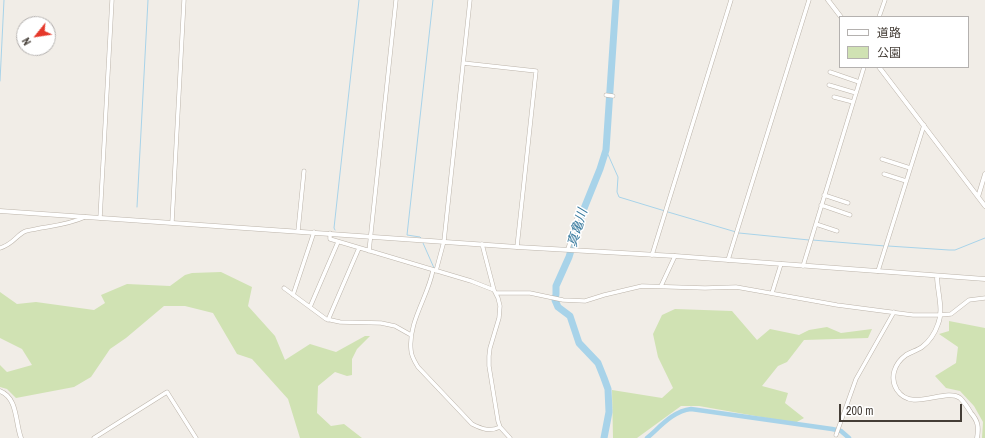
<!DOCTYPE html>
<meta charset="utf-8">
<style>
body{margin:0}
#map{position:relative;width:985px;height:438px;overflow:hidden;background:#f1ede7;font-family:"Archivo Narrow","Noto Sans JP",sans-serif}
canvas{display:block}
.legend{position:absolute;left:839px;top:16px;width:130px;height:52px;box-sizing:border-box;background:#fff;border:1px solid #b4b1af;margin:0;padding:5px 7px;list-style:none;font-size:12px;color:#443d36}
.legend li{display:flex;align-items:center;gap:8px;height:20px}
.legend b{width:20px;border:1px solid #b4b1af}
.north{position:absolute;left:16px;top:16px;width:40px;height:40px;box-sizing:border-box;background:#fff;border:1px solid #b4b1af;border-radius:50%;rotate:240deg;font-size:11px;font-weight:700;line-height:16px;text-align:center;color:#443d36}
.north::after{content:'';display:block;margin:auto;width:14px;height:18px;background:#e5382a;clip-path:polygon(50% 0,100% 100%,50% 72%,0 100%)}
.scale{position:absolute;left:839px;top:404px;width:123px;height:18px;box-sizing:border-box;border:2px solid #443d36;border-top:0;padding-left:5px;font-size:12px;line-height:14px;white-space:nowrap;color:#443d36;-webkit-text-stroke:3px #fff;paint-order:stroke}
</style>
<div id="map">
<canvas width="985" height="438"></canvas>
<ul class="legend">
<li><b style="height:5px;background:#fff"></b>道路</li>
<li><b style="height:11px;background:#d0e2b3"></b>公園</li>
</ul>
<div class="north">N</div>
<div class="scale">200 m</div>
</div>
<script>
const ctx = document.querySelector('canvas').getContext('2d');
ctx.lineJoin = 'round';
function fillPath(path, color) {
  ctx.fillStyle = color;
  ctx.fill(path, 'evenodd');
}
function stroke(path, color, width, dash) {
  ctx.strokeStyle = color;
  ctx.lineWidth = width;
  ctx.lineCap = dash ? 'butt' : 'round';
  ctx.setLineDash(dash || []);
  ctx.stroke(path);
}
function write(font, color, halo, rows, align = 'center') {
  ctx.font = font + ' "Archivo Narrow","Noto Sans JP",sans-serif';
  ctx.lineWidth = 3;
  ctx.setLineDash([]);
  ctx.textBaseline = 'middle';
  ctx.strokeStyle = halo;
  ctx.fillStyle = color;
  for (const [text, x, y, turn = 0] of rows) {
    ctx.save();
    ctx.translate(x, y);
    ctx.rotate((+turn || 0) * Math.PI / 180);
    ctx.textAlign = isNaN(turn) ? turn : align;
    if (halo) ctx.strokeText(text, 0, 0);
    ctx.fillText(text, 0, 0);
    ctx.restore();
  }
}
fillPath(new Path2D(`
 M221,272L252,287L248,306L275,336L285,360L310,344L336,352L365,336H370L357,349L352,359V375L347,376L335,372L318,386L317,413L331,426L344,424L362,438H300L288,399L252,359L237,354L213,313L185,306H164L126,338L110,349L91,377L74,387L16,398L7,389L0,387V365L7,372L32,365L22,349L0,338V292L17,304L36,302L94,310L105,303L101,295L127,284L170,286L185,275L192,273Z
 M675,309L732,311L757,340L770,329L799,335L809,330L827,327L841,333L872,329L868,338L804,340L787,362L778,366L762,386L788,393L785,403L804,418L795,423L699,406H681L637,438H613L612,390L662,398L673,388L658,357L653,334L662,315Z
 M949,321L985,328V438H982L983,422L974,406L960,391L946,388L935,376L956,363L958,347L939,334L949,331Z`), '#d0e2b3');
stroke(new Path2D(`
 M0,81L4,0
 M606,150L618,177L617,192L619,197L665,211
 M137,207L148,0
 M668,212L736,232
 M335,230L334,228L359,0
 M739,233L809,240
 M421,238L420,237L407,235L433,0
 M812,240L885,246
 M423,243L434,268
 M888,246L949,250H955L985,238`), '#a8d3e9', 1);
stroke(new Path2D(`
 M647,438C660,427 673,411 691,409L832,429L841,431L849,438`), '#a8d3e9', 4.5);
stroke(new Path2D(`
 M604,438L609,412L608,389L604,378L598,363L579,343L570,316L558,307L555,300L556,294V286L569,257L583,211L600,169L606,150L616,0`), '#a8d3e9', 7);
const minor = new Path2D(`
 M879,17L885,0
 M463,63L536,71L517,247
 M830,72L859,82
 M829,85L856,93
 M606,95L613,96
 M834,97L853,102
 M882,159L910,168
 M884,174L906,181
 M824,195L848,203
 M821,205L850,215
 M100,218L112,0
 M172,222L184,0
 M816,224L837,231
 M298,231L304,171
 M330,233V239L471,281L494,290
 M482,244L494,290L498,298L500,306L499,318L490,348L489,356V366L498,421L500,427L510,438
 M0,248C14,244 17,234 26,231C46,226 66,226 85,217
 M568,249L577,218
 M369,251L396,0
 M652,255L731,0
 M728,260L809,0
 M803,266L864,67
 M433,270C428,297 408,322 411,350C411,356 415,362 418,367L472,424C482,429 490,432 500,427
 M436,271L444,241L470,0
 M878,271L924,125
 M661,286L675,256
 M284,288L326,319L340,322L381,323L395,326L411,335
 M496,293H530L563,300L585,301L604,295L642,286L705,288L736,287L837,305L913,315H940L951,314L969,300L985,298
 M772,293L781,264
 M293,295L314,232
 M310,307L338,242
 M328,320L359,248
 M836,435L856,379L894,312
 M94,438L167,392L196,438`);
const tertiary = new Path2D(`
 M828,0L841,17
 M879,67L985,206
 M978,197L985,174
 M0,211L517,247L675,256L985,279
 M937,276C937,291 944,310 938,324C935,333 930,341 922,347C918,350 911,352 906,355C895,363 889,377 897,390C912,413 945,387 960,398C964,402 968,408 971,413C978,421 979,427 977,438
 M0,391C18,398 15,422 21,438`);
stroke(minor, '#bcb4aa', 4.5);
stroke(tertiary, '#bcb4aa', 5);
stroke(minor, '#fff', 3.5);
stroke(tertiary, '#fff', 4);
write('italic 13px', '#387a9e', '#fff', [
 ["真亀川",578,228,-73]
]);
</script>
